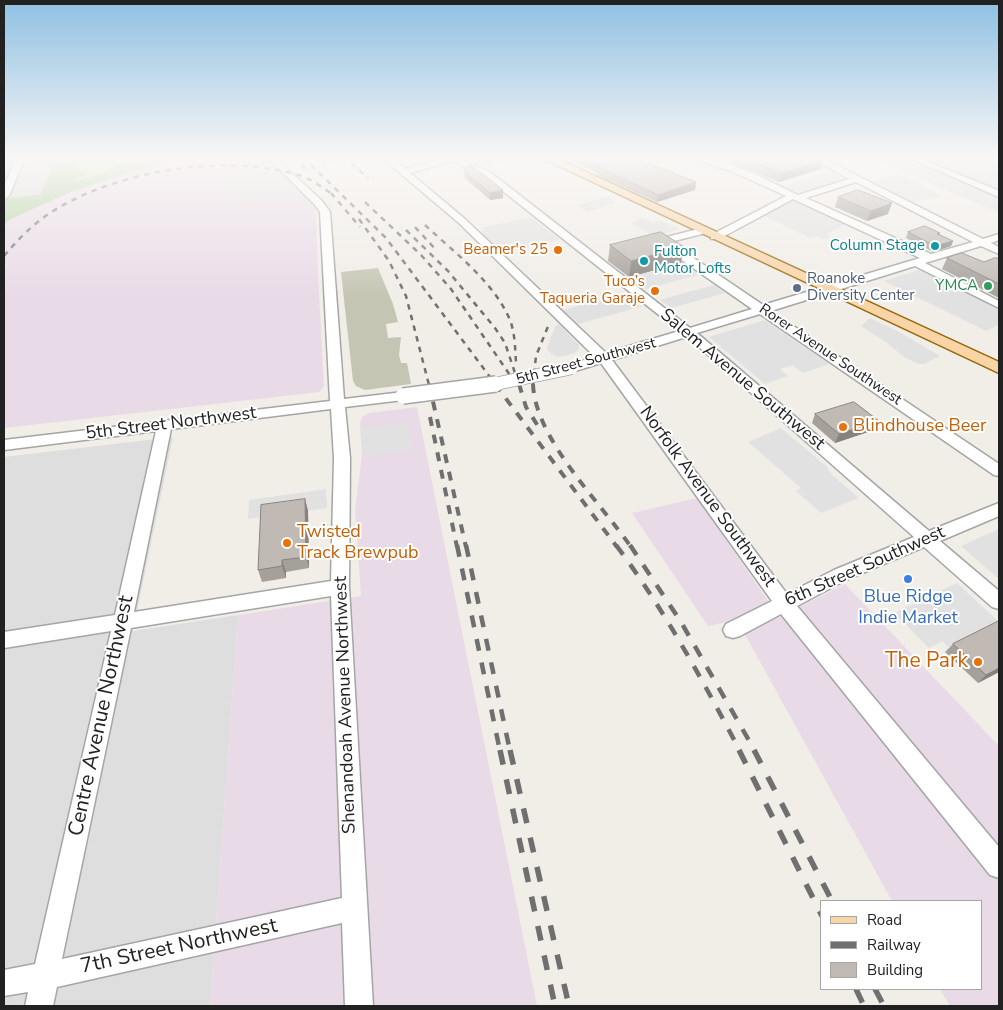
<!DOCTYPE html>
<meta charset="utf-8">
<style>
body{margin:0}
#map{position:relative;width:1003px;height:1010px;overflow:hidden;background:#f1eee8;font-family:"Nunito Sans",sans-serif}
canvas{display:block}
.frame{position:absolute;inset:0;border:5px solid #212121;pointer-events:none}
.legend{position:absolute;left:820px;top:900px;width:162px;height:90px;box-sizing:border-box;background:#fff;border:1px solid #a6a6a6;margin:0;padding:6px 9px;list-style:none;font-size:15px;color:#212121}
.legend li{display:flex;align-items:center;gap:10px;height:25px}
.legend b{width:25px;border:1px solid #a6a6a6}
</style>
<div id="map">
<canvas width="1003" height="1010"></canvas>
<div class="frame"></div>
<ul class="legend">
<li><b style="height:6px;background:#f8d4a6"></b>Road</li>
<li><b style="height:6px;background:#6f6f6f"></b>Railway</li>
<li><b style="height:14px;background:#c1bab4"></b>Building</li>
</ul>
</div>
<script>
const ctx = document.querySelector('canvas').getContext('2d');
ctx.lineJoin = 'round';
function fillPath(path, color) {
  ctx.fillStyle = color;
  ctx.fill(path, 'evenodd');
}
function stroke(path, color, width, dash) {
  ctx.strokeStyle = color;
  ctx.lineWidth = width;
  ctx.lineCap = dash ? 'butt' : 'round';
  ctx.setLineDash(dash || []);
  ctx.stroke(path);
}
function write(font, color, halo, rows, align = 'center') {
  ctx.font = font + ' "Nunito Sans",sans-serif';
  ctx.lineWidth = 4;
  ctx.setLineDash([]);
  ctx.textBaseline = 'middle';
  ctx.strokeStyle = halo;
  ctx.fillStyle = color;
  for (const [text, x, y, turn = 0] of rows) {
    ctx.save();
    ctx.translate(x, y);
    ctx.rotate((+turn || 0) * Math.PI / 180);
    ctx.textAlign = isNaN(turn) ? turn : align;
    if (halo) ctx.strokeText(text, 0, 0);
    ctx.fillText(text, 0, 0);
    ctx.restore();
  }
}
fillPath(new Path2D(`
 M4,157H56L41,195L4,199Z
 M917,157H999V190Z
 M173,437L133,631L238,615L210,1006H4V457Z`), '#dfdede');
fillPath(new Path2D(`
 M198,157H265L316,209L318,274L324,386L320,392L4,428V225L9,220L66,194L132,172Z
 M417,407L537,1006H210L238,615L361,596L355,510L362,455L360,424L362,417L369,413Z
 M697,498L779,617L845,584L999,746V1006H950L940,989H982V901H892L747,638L732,621L708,626L632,513Z`), '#e9dae7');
fillPath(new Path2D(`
 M378,268L393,304L398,322L386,324L388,338L401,337L399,355L401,363H407L411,384L365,390L356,386L353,381L341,272Z`), '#c5c5b3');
fillPath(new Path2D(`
 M72,157H132L130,159L101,174L74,181H73L81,177L85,171L75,166Z`), '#cce8b1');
fillPath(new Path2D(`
 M56,157H72L75,166L85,171L86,174L74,181L101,174L130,159L132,157H194L132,172L66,194L9,220L4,225V199L41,194Z`), '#adce9f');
fillPath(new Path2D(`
 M235,157H265L306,198L228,204Z
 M312,157H348L351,159L323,166Z
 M470,157H497L506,161L486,168L465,158Z
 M870,157H904L999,197V213Z
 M831,171L845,178L800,193L783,186Z
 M901,175L942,196L913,202L873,181Z
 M607,197L616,202L615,203L588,212L576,205Z
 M792,199L836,219L846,224L826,234L831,237L823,239L816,236L810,238L761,214Z
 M531,217L560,240L503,253L480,232L484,231L481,228Z
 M643,218L653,223L660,220L680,229L655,236L631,223Z
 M682,264L698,275L646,289L630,277Z
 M921,269L999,310V325L986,331L884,281Z
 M714,285L725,293L671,308L660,300Z
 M626,293L643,306L578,324L563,310Z
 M870,318L901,333L940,356L924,364H918L903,356L887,343L861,326Z
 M765,320L829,364L803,373L792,365L780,369L788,376L765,384L709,337Z
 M559,324L579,345V349L575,353L559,357L554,355L548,351L547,347L556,325Z
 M408,423L411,450L363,456L361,428Z
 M781,428L825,465L832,475L859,498L821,513L796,491L801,488L748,442Z
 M326,489L327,508L248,519L249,500Z
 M999,529V579L961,546Z
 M957,583L999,622L948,647L942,641L929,648L894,613Z`), '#e1e1e1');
const minor = new Path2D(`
 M17,157H25L9,196L4,199V186Z
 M267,157H275L322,201L330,212L344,399L403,392L410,396L403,400L345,407L350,458L349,587L373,1006H345L342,923L57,987L53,1006H25L28,992L4,996V970L35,964L111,631L4,648V632L115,615L156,431L4,450V440L330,401L320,212L315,205ZM331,409L334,458L331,581L134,612L171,429ZM331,596L342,898L62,959L131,628Z
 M381,157H390L405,169L446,157H462L461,159L490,172L690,328L752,309L660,245H651L650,243L651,241L702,228L706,229V233L670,242L763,305L920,258L793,199L719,239H711V235L786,196L731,171L695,159L694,157C727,157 768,181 798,195L849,179L810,157H820L983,239L999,234V240L991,243L999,247V254L981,246L925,263L999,301V308L915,266L771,311L999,464V476L994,475L760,314L697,333L929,531L999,503V516L940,541L999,591V609L992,607L924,547L846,580L797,606L999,847V878L990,875L781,614L740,636L733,638L726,636L723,630L726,624L772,601L601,363L572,372L567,371L565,368L567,365L595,357L459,223ZM452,161L484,176L679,331L606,353L465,219L410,173ZM856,182L973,242L931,254L806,198ZM686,337L699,347L914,537L834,570L787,594L612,360Z
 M907,157H917L999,191V197Z`);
const major = new Path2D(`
 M540,157H554L999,362V373Z`);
stroke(minor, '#a5a5a5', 3);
stroke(major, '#966607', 3);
fillPath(minor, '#fff');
fillPath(major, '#f8d4a6');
stroke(new Path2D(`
 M293,157L307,170
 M303,157L386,238L496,385
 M351,163L368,178
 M331,193L360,227
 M365,202L421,255L451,289L514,381
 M359,219L389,261L406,296L429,385
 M425,225C455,253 494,282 510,320C515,333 515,348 516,362
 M415,227L437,251
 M406,230L448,271L495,328L505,343L519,385
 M4,256C20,237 36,221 58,208C123,170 226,153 299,175C311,179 322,187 332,194
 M533,385L536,356L549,324`), '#6f6f6f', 2.5, [5.5, 5.5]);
stroke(new Path2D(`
 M429,384L466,547
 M495,384L617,547
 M519,384L526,407L538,426
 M533,384C535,439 600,502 631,547
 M430,417L457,547`), '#6f6f6f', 4, [9, 9]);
stroke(new Path2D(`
 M457,545L500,751
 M466,545L510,751
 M616,545C664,609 703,681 740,751
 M630,545L681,622L755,751`), '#6f6f6f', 4.5, [12, 12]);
stroke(new Path2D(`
 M500,750L555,1006
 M510,750L569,1006
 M739,750L822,916
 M754,750L832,901
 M856,989L864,1006
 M875,989L884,1006`), '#6f6f6f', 5.5, [15, 15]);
const minorBridgeFar1 = new Path2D(`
 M490,385L572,368`);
const minorBridge = new Path2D(`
 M403,396L496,384`);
stroke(minorBridgeFar1, '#a5a5a5', 14, []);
stroke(minorBridge, '#a5a5a5', 18, []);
stroke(minorBridgeFar1, '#fff', 12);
stroke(minorBridge, '#fff', 15);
fillPath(new Path2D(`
 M566,157H633L696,182L695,190L657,202L597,175V173Z
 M718,157H817L816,158L821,169L779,182Z
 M823,157H843L829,159Z
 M464,171L503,198L490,200L465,178Z
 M838,197L888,214L867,221L835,207Z
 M908,232L940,233L939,234L953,241L951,246L933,252L906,238Z
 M610,245L681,263L629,277L608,261Z
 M947,258L984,262L999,258V298L942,269Z
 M815,414L874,430L835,443L812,423Z
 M305,499L308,511L309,568L286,572V578L262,582L258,570Z
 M999,621V672L978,683L945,652L953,644Z`), '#a6a09b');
fillPath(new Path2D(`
 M830,157H843L829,159Z
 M823,161L821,169L779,182L782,173Z
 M696,182L695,190L657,202L658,195Z
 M503,190V198L490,200V193Z
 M892,203L888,214L867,221L871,211Z
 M953,241L951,246L933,252L935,246Z
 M684,247L681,263L629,277L631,261Z
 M879,421L874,430L835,443L839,434Z
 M305,499L308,511L309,568L306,557Z
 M282,560L286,572V578L282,566Z
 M999,668V672L978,683L986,675Z`), '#87827e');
const building = new Path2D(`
 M579,157H633L696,182L658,195L598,167H600Z
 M741,157H813L823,161L782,173Z
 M470,164L503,190L490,193L464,171Z
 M858,190L892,203L871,211L838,197Z
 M925,226L940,233L937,234L953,241L935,246L908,232Z
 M661,232L684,247L631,261L610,245Z
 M962,253L984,262L994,258H999V284L947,258Z
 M854,402L879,421L839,434L815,414Z
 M305,499L306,557L282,560V566L258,570L261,505Z
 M999,621V668L986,675L953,644Z`);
fillPath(building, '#c1bab4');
stroke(building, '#87827e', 1);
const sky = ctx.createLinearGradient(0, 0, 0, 298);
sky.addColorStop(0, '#8fc0e3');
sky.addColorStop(0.53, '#f9f7f5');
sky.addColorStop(1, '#f9f7f500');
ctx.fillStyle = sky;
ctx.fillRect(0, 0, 1003, 298);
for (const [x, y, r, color] of [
 [935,246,5,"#0f9aa8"],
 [558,250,5,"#e8710a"],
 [644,261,5,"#0f9aa8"],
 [988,286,5,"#2e9e5b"],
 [797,288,5,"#5c6f8a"],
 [655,291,5,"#e8710a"],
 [843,427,5,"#e8710a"],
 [287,543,5,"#e8710a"],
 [908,579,5,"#3f7fe0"],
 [978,662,5,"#e8710a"]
]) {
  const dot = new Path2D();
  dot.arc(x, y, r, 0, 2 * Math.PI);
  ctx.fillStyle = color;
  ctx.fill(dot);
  stroke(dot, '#fff', 2);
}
write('15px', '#0d838f', '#fff', [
 ["Column Stage",925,246],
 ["Fulton",654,252,"left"],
 ["Motor Lofts",654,269,"left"]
], 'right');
write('15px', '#c56008', '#fff', [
 ["Beamer's 25",548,250],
 ["Tuco’s",645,282],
 ["Taqueria Garaje",645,299]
], 'right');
write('15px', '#4e5e75', '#fff', [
 ["Roanoke",807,279],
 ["Diversity Center",807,296]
], 'left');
write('15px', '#27864d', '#fff', [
 ["YMCA",978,286]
], 'right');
write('15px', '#212121', '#fff', [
 ["Rorer Avenue Southwest",830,355,34],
 ["5th Street Southwest",586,362,-15]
]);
write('18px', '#212121', '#fff', [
 ["Salem Avenue Southwest",742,380,40],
 ["5th Street Northwest",171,424,-7],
 ["Norfolk Avenue Southwest",707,497,54],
 ["6th Street Southwest",865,567,-24],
 ["Shenandoah Avenue Northwest",346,705,-92]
]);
write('18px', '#c56008', '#fff', [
 ["Blindhouse Beer",853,427],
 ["Twisted",297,533],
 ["Track Brewpub",297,554]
], 'left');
write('18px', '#366cbe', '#fff', [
 ["Blue Ridge",908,598],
 ["Indie Market",908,619]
]);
write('21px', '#c56008', '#fff', [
 ["The Park",968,662]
], 'right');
write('21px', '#212121', '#fff', [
 ["Centre Avenue Northwest",102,716,-78],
 ["7th Street Northwest",179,947,-12]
]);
</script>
